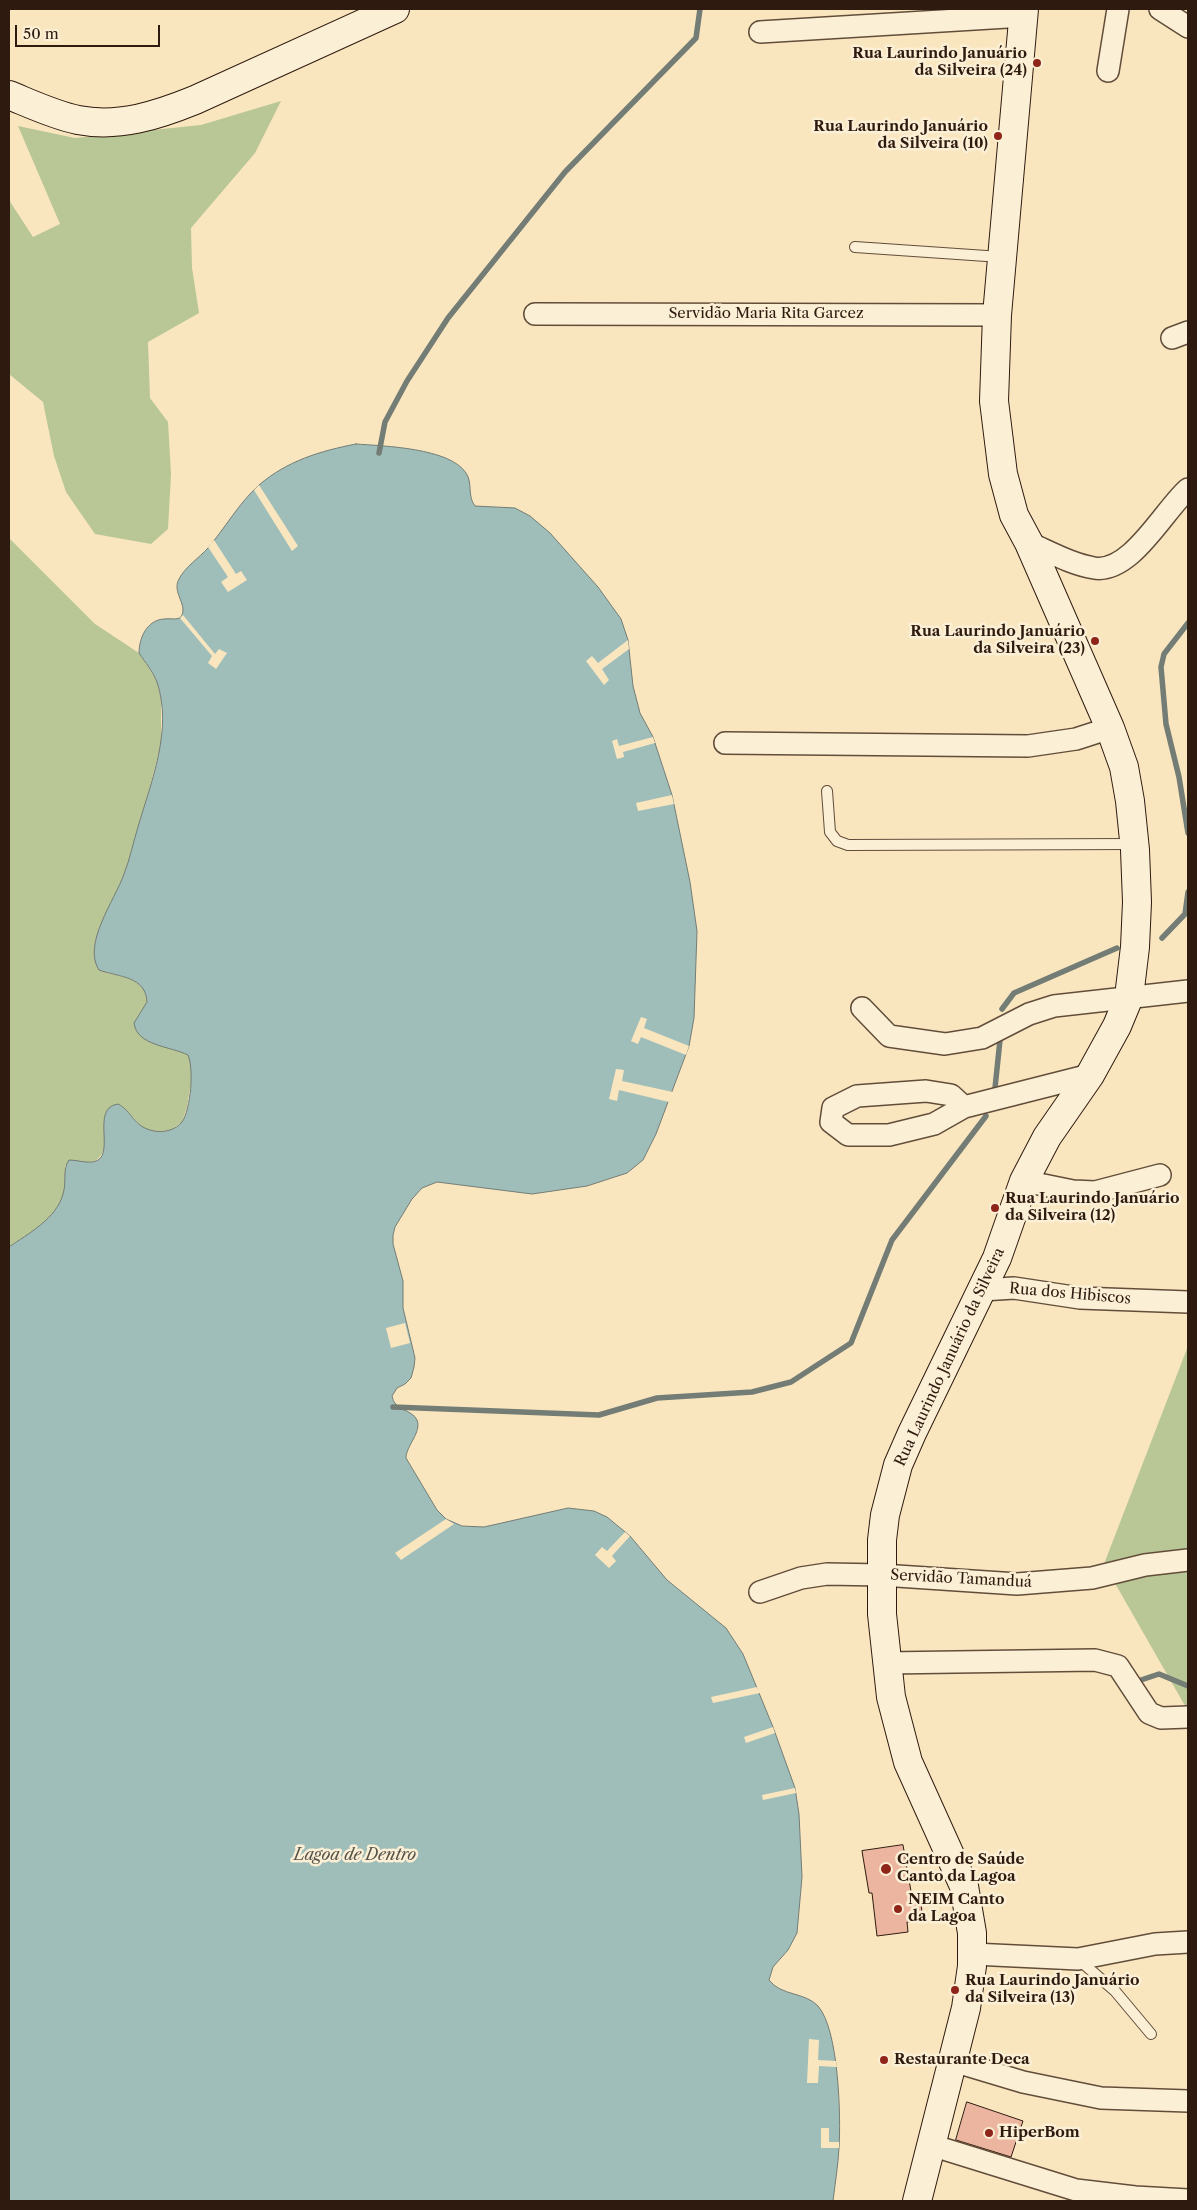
<!DOCTYPE html>
<meta charset="utf-8">
<style>
body{margin:0}
#map{position:relative;width:1197px;height:2210px;overflow:hidden;background:#f9e6bf;font-family:"Libre Caslon Text",serif}
canvas{display:block}
.frame{position:absolute;inset:0;border:10px solid #2f1a0f;pointer-events:none}
.scale{position:absolute;left:15px;top:25px;width:145px;height:22px;box-sizing:border-box;border:2px solid #2f1a0f;border-top:0;padding-left:6px;font-size:15px;line-height:18px;white-space:nowrap;color:#2f1a0f;-webkit-text-stroke:4px #fbefd5;paint-order:stroke}
</style>
<div id="map">
<canvas width="1197" height="2210"></canvas>
<div class="frame"></div>
<div class="scale">50 m</div>
</div>
<script>
const ctx = document.querySelector('canvas').getContext('2d');
ctx.lineJoin = 'round';
function fillPath(path, color) {
  ctx.fillStyle = color;
  ctx.fill(path, 'evenodd');
}
function stroke(path, color, width, dash) {
  ctx.strokeStyle = color;
  ctx.lineWidth = width;
  ctx.lineCap = dash ? 'butt' : 'round';
  ctx.setLineDash(dash || []);
  ctx.stroke(path);
}
function write(font, color, halo, rows, align = 'center') {
  ctx.font = font + ' "Libre Caslon Text",serif';
  ctx.lineWidth = 5;
  ctx.setLineDash([]);
  ctx.textBaseline = 'middle';
  ctx.strokeStyle = halo;
  ctx.fillStyle = color;
  for (const [text, x, y, turn = 0] of rows) {
    ctx.save();
    ctx.translate(x, y);
    ctx.rotate((+turn || 0) * Math.PI / 180);
    ctx.textAlign = isNaN(turn) ? turn : align;
    if (halo) ctx.strokeText(text, 0, 0);
    ctx.fillText(text, 0, 0);
    ctx.restore();
  }
}
fillPath(new Path2D(`
 M281,101L255,153L191,228L192,268L199,313L148,342L150,398L168,422L171,474L168,529L151,544L95,534L66,492L54,456L43,402L9,374V200L33,237L60,224L18,126L75,138L201,125Z
 M9,538L95,624L139,653L157,681L161,699V744L149,790L125,874L99,929L107,973C128,977 164,987 139,1014L179,1051L188,1054L191,1062V1082L187,1107L182,1122L171,1130L155,1132L142,1128L122,1106C118,1117 104,1158 95,1161C82,1165 82,1157 65,1166C65,1175 66,1184 64,1193C58,1217 28,1235 9,1247Z
 M1188,1346V1711L1104,1564Z`), '#b9c695');
const water = new Path2D(`
 M356,444C384,446 450,448 466,473C473,483 467,496 475,506L515,508L530,516L550,533L598,587L621,619L628,640L633,686L640,713L653,737L672,795L690,882L697,931L694,1018L689,1046L656,1134L643,1160L627,1173L587,1186L532,1194L437,1182L422,1188L412,1199L395,1227L393,1235V1244L403,1281V1308L415,1358L414,1367L411,1378L405,1384L397,1388L392,1396C394,1411 412,1409 417,1420C422,1432 406,1446 406,1458L437,1510L446,1519L462,1526L484,1527L568,1508L594,1511L607,1517L630,1536L667,1580L726,1628L743,1654L773,1727L795,1788L799,1814L802,1877L797,1933L788,1950L773,1967L769,1980C781,1996 805,1992 818,2006C839,2030 841,2117 839,2148C838,2166 835,2184 833,2201H9V1247C28,1234 57,1218 63,1194C67,1182 62,1170 69,1160C77,1160 85,1163 93,1162C118,1158 89,1108 118,1104C132,1111 133,1127 154,1131C163,1133 176,1130 182,1122C191,1109 194,1068 188,1055C170,1046 137,1046 134,1023L147,1002C146,976 118,977 99,970C82,944 115,900 124,874C130,859 133,843 138,827C151,782 173,730 157,682C153,672 145,662 139,653C139,638 147,620 164,619C170,618 174,620 180,618C190,606 171,593 179,579C185,567 199,558 208,548C225,528 239,503 259,485C287,461 320,451 356,444Z`);
fillPath(water, '#a0beb9');
stroke(water, '#737c75', 1);
fillPath(new Path2D(`
 M259,485L298,546L292,551L254,490Z
 M214,540L236,574L241,571L247,580L228,592L221,582L228,577L208,547Z
 M183,615L215,654L219,649L227,653L216,669L208,663L212,656L180,618Z
 M628,640L629,649L602,669L609,680L604,685L586,661L592,656L598,663Z
 M653,737L655,743L623,752L624,757L617,759L612,741L617,739L619,746Z
 M672,795L674,804L638,811L636,803Z
 M641,1017L647,1019L644,1028L689,1046L686,1055L641,1037L638,1044L631,1041Z
 M616,1069L624,1070L622,1081L673,1092L669,1102L619,1090L617,1101L609,1099Z
 M405,1323L410,1343L391,1348L386,1328Z
 M446,1519L454,1524L401,1560L395,1553Z
 M625,1532L630,1536L612,1556L616,1561L609,1568L595,1555L602,1547L607,1551Z
 M757,1687L760,1693L713,1703L711,1697Z
 M773,1727L775,1733L746,1743L744,1737Z
 M795,1788L796,1793L763,1800L762,1795Z
 M809,2039L819,2040L818,2060L836,2061L837,2067L819,2066L818,2083H807Z
 M821,2128H829V2142H839V2148H821Z`), '#f9e6bf');
stroke(new Path2D(`
 M379,453L385,422L407,381L448,318L565,172L696,38L700,9
 M1188,623L1164,654L1161,667L1166,724L1179,777L1188,833
 M1162,938L1185,914L1188,892
 M1002,1009L1014,993L1117,948
 M995,1088L1000,1040
 M393,1407L599,1415L657,1398L752,1392L791,1382L851,1343L892,1240L986,1116
 M1141,1680L1159,1674L1188,1686`), '#737c75', 5.5);
const building = new Path2D(`
 M903,1845L912,1897L920,1896L923,1920L907,1922L908,1932L877,1936L872,1893H869L862,1851Z
 M967,2102L1023,2121L1011,2157L956,2140Z`);
fillPath(building, '#ecb59f');
stroke(building, '#2f1a0f', 1);
const lane = new Path2D(`
 M855,247L1001,257
 M827,791L830,832L837,841L848,845L1133,844
 M1079,1960L1115,1991L1151,2034`);
const street = new Path2D(`
 M1160,9L1188,27
 M760,32L1024,16
 M1108,71L1118,9
 M535,314L997,315
 M1172,338L1188,332
 M1029,543C1050,552 1071,564 1094,568C1131,574 1164,510 1188,489
 M725,743L1028,746L1076,739L1110,728
 M862,1008L889,1036L945,1044L982,1038L1029,1014L1054,1006L1188,991
 M964,1107L951,1095L926,1091L857,1096L833,1108L831,1122L848,1135H889L934,1124L964,1107L1090,1075
 M1024,1181L1073,1191L1095,1192L1160,1175
 M982,1290L1014,1288L1080,1298L1188,1302
 M760,1592L801,1578L827,1574L882,1575L1017,1584L1092,1578L1145,1565L1188,1560
 M886,1663L1095,1660L1118,1666L1149,1713L1161,1718L1188,1717
 M973,1954L1078,1959L1155,1944L1188,1942
 M953,2061L1023,2082L1101,2098L1188,2101
 M931,2145L1076,2190L1135,2197L1188,2200`);
const secondary = new Path2D(`
 M9,95C31,104 54,115 78,120C119,128 158,115 195,100L395,9
 M917,2201L966,2008L972,1966V1933L964,1886L908,1762L891,1697L882,1614V1540L885,1515L898,1465L912,1433L997,1258L1024,1181L1047,1137L1090,1075L1117,1026L1129,997L1135,947L1137,902L1135,850L1130,801L1124,767L1110,728L1029,543L1014,515L1003,474L994,401L997,315L1024,9`);
stroke(lane, '#624d3b', 12);
stroke(street, '#624d3b', 24);
stroke(secondary, '#2f1a0f', 30);
stroke(lane, '#fbefd5', 10);
stroke(street, '#fbefd5', 21);
stroke(secondary, '#fbefd5', 28);
for (const [x, y, r, color] of [
 [1037,63,5,"#8f2418"],
 [998,136,5,"#8f2418"],
 [1095,641,5,"#8f2418"],
 [995,1208,5,"#8f2418"],
 [886,1869,6,"#8f2418"],
 [898,1909,5,"#8f2418"],
 [955,1990,5,"#8f2418"],
 [884,2060,5,"#8f2418"],
 [989,2133,5,"#8f2418"]
]) {
  const dot = new Path2D();
  dot.arc(x, y, r, 0, 2 * Math.PI);
  ctx.fillStyle = color;
  ctx.fill(dot);
  stroke(dot, '#fbefd5', 2);
}
write('bold 15px', '#2f1a0f', '#fbefd5', [
 ["Rua Laurindo Januário",1027,54,"right"],
 ["da Silveira (24)",1027,71,"right"],
 ["Rua Laurindo Januário",988,127,"right"],
 ["da Silveira (10)",988,144,"right"],
 ["Rua Laurindo Januário",1085,632,"right"],
 ["da Silveira (23)",1085,649,"right"],
 ["Rua Laurindo Januário",1005,1199],
 ["da Silveira (12)",1005,1216],
 ["Centro de Saúde",897,1860],
 ["Canto da Lagoa",897,1877],
 ["NEIM Canto",908,1900],
 ["da Lagoa",908,1917],
 ["Rua Laurindo Januário",965,1981],
 ["da Silveira (13)",965,1998],
 ["Restaurante Deca",894,2060],
 ["HiperBom",999,2133]
], 'left');
write('15px', '#2f1a0f', '#fbefd5', [
 ["Servidão Maria Rita Garcez",766,314],
 ["Rua dos Hibiscos",1070,1294,5],
 ["Rua Laurindo Januário da Silveira",950,1357,-65],
 ["Servidão Tamanduá",961,1579,3]
]);
write('italic 16px', '#57534a', '#fbefd5', [
 ["Lagoa de Dentro",355,1855]
]);
</script>
